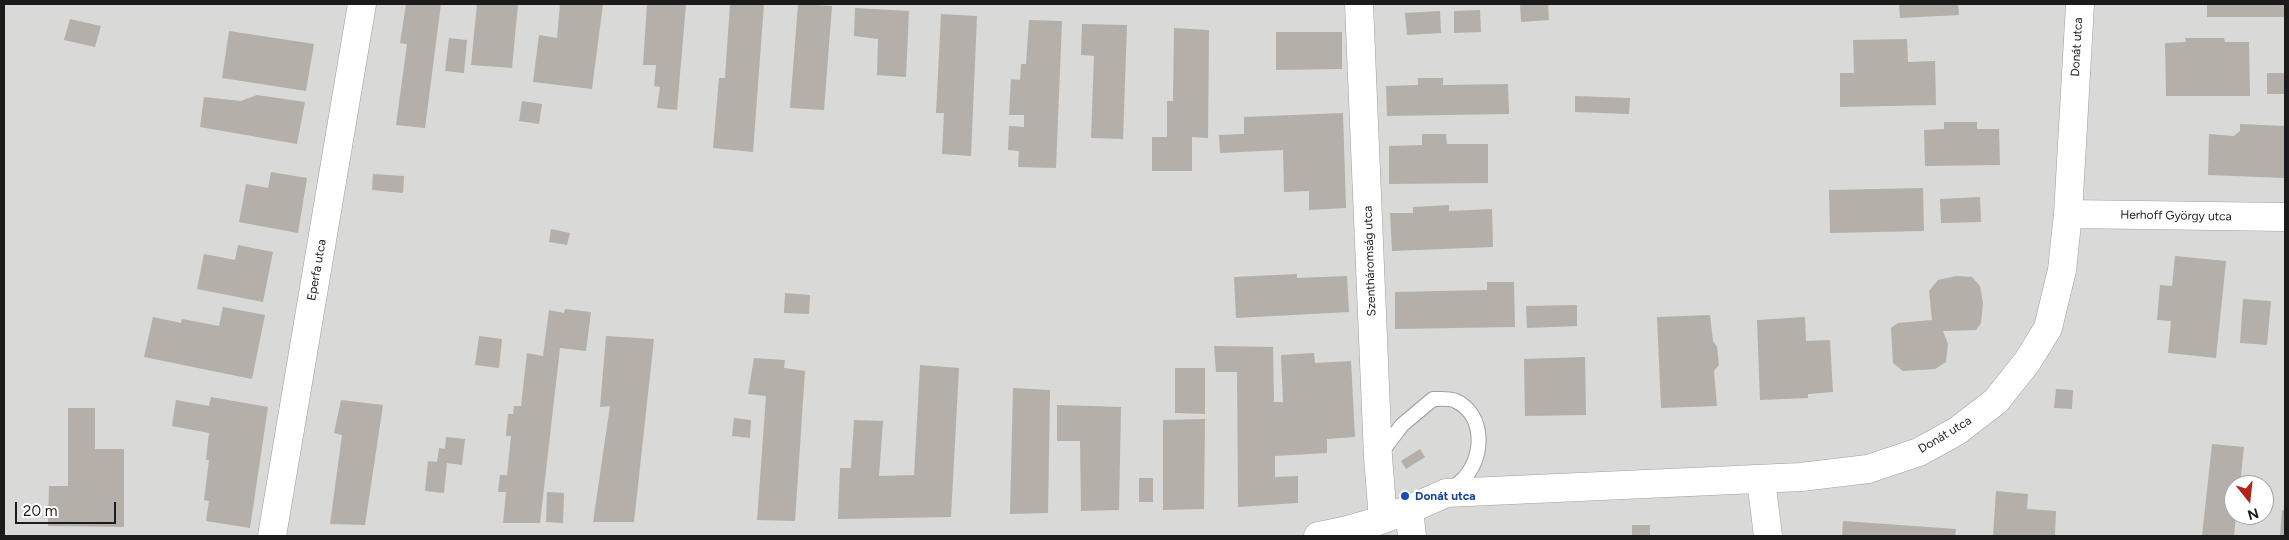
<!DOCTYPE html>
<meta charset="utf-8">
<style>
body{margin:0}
#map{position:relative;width:2289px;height:540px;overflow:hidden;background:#ece9e2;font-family:Figtree,sans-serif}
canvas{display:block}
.frame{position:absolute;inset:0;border:5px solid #1b1b1b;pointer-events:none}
.north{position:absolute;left:2224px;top:475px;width:50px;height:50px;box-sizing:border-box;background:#fff;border:1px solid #a4a4a4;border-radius:50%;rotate:164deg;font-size:14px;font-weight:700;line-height:20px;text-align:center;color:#1b1b1b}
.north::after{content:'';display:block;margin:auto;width:18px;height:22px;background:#af2618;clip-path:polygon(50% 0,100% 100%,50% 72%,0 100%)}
.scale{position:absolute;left:15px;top:502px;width:101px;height:22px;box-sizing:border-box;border:2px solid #1b1b1b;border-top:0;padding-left:6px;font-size:15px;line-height:18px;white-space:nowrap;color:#1b1b1b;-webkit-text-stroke:4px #fff;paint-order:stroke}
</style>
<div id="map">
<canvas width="2289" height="540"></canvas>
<div class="frame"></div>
<div class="north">N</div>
<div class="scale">20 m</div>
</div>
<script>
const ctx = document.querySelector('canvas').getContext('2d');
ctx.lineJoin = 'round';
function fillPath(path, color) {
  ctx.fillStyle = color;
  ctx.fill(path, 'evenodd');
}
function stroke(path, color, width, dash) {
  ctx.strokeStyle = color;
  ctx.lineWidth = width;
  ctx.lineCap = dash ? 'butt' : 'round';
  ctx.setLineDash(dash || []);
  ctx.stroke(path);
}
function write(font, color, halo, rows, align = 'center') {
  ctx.font = font + ' Figtree,sans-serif';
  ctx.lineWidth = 4.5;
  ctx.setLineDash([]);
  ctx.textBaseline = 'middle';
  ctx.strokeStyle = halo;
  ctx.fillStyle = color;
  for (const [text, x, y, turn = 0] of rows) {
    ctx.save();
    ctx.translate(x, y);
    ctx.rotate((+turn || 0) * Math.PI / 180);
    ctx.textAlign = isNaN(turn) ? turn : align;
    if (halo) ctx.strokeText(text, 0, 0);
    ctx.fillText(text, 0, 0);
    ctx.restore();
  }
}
fillPath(new Path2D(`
 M4,4H2285V536H4ZM2234,485H2264V515H2234Z`), '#d9d9d8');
fillPath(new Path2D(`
 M406,4H441L425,128L396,125L407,44L400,43Z
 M477,4H518L512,68L471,65Z
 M560,4H603L592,89L533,82L539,35L557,38Z
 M647,4H686L677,110L657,108L660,87L654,86L656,65H643Z
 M730,4H764L753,152L713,148L719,78H725Z
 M798,4L832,6L824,110L790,108Z
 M1520,4H1548L1549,20L1521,22Z
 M1899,4H1958L1959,15L1900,18Z
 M2207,4H2285V17H2207Z
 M855,8L909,11L906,77L877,75L878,39L854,36Z
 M1480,10L1481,32L1454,33V11Z
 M1440,11L1441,33L1407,35L1405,13Z
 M941,14L977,16L971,156L942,154L944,113H936Z
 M70,19L101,26L95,47L64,40Z
 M1029,20L1062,21L1056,168L1018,167L1019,151L1008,150L1009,126L1024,127V115H1009L1011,79L1020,80L1021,64H1026Z
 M1082,24L1127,25L1123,139L1091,138L1094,56L1081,55Z
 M1174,28L1209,30L1208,138L1192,137V171H1152V137H1167V101H1173Z
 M229,31L314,44L306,91L222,78Z
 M1276,32H1342V69L1276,70Z
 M449,38L467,40L464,73L445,71Z
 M2185,38H2224L2225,42H2249L2250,96H2166L2165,43L2186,42Z
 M1907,39L1908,62L1935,61L1936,105L1840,107V73H1854L1853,40Z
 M2267,73H2285V94H2267Z
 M1418,78H1443V85L1508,84L1509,114L1387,116L1386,86L1418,85Z
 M257,95L305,102L297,144L200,127L204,97L241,101Z
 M1575,96L1630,98L1629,114L1575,112Z
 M522,101L542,104L539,124L519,121Z
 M1343,113L1346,208L1309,210V191L1284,192L1283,150L1220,153L1219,135L1244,134V117Z
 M1944,122H1977V129H1999L2000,165L1925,166L1924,130L1944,129Z
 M2240,124L2285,126V178L2208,175L2209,134L2234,136L2240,131Z
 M1422,134H1446L1447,144H1488V183L1389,184V146L1422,145Z
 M271,172L307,178L298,233L239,222L246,184L268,188Z
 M373,174L404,176L403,193L372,190Z
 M1923,188L1924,231L1830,233L1829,190Z
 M1980,197L1981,222L1941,223L1940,199Z
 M1449,205V211L1492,209L1493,247L1392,251L1390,213H1413V207Z
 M551,229L570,233L567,245L549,242Z
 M238,245L273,252L263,302L197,289L204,254L235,260Z
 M2175,256L2226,261L2216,358L2168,353L2171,321L2157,320L2160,285L2172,286Z
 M1297,274V278L1347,276L1349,312L1236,318L1234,277Z
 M1956,276L1972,277L1980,286L1983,303L1981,323L1976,330L1943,331L1948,344L1946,362L1935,369L1903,371L1893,363L1891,328L1898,323L1932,320L1929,291L1938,280Z
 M1487,282H1514L1515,327L1395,329V292L1487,290Z
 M785,293L810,295L809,314L784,313Z
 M2243,299L2271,301L2267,345L2240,343Z
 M1577,305V326L1527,328L1526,306Z
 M223,307L265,315L252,379L144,357L153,317L181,323L182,319L219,326Z
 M565,309L591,312L586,351L560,348L540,523H503L506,492H498L500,475H507L511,436H506L508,414H513L514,406H521L527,353L543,356L549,310L564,313Z
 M1710,315L1713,341L1717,347L1719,365L1714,371L1717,406L1661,408L1657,317Z
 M1805,317L1806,341L1830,340L1833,392L1808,394V398L1760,400L1757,320Z
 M479,336L502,339L499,368L475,365Z
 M606,336L654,339L634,522H593L610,406L600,407Z
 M1214,346L1273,347L1274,402H1283L1281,355L1314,353L1315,363L1351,361L1355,437L1327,439V453L1275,456V477L1298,476V503L1238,507L1237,372H1216Z
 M1585,357L1586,415L1525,416L1524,359Z
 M754,358L785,360L784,368L805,371L795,521L757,520L766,396L748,394Z
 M920,365L959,368L951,517L838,519L840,468H851L854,420L883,421L879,476L914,475Z
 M1175,368H1205V414L1175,413Z
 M1013,388L1050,390L1048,513L1010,514Z
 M2056,389L2073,390L2072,409L2054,408Z
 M211,397L268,407L250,528L206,521L209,501L204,500L209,460H206L209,433L172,426L176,400L209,406Z
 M341,400L383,405L365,525L330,524L342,435L334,433Z
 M1057,405L1121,407L1119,510L1081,511L1080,441H1057Z
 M68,408H95V449H124V527L48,526L49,486H68Z
 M734,418L751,420L750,438L732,436Z
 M1205,419L1204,509L1163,510V420Z
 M446,437L465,439L462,465L447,463L444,493L425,491L428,461L437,462L439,448L445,449Z
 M2212,444L2244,447L2240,485H2234V515H2236L2234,536H2202Z
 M1420,449L1425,457L1406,469L1401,461Z
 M1139,478H1153V502H1139Z
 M1996,491L2028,494L2027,509L2056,511L2055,536H1993Z
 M547,492L564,493L563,523L546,522Z
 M2282,510H2285V536H2280Z
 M1843,521L1956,529L1955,536H1842Z
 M1632,525H1650V536H1632Z`), '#b4afa8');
const service = new Path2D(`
 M1380,454L1402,425L1433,399C1440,399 1450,398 1456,401C1485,415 1484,456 1465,477C1461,482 1455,486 1450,490`);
const minor = new Path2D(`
 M1359,4L1378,457L1383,519
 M2068,214L2285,217
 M1761,479L1768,536
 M1409,510L1412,536
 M272,536L362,4
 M1318,536C1363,529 1405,512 1446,493L1801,477L1868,469L1919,452L1957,431L1996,401L2027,362L2048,328L2062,270L2068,214L2080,4`);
stroke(service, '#9f9f9f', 16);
stroke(minor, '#9f9f9f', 29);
stroke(service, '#fff', 14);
stroke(minor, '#fff', 28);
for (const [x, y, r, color] of [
 [1405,496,5,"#1a4fb4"]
]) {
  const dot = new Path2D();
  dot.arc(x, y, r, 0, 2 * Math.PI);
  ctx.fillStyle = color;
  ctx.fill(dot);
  stroke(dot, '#fff', 2);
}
write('12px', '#1b1b1b', '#fff', [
 ["Donát utca",2077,47,-87],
 ["Herhoff György utca",2176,216,1],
 ["Szentháromság utca",1370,261,-92],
 ["Eperfa utca",317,270,-80],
 ["Donát utca",1945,435,-31]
]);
write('bold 12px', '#164399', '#fff', [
 ["Donát utca",1415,496]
], 'left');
</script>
